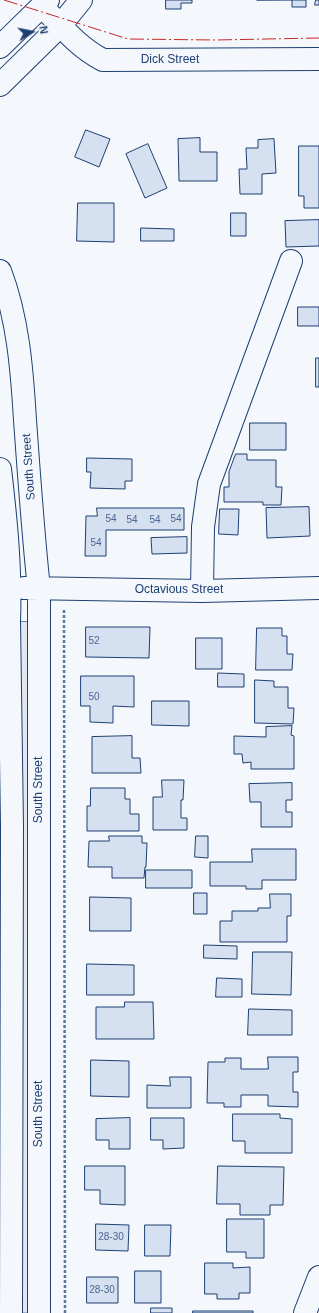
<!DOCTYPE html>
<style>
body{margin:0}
#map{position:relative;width:319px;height:1313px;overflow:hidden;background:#f4f7fb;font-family:Helvetica,sans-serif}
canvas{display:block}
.north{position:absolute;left:12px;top:12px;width:40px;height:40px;-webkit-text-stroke:3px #f4f7fb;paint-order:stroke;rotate:80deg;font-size:11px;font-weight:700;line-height:16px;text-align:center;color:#1d3f73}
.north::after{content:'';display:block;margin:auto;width:14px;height:18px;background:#1d3f73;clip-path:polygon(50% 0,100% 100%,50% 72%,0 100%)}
</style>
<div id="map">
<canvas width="319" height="1313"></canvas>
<div class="north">N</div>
</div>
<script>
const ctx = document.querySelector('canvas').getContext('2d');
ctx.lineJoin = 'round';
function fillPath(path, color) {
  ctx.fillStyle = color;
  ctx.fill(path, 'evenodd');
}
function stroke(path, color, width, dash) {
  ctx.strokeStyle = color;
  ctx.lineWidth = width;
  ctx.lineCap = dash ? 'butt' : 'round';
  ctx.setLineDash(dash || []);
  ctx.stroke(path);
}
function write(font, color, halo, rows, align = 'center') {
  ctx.font = font + ' Helvetica,sans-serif';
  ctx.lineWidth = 3;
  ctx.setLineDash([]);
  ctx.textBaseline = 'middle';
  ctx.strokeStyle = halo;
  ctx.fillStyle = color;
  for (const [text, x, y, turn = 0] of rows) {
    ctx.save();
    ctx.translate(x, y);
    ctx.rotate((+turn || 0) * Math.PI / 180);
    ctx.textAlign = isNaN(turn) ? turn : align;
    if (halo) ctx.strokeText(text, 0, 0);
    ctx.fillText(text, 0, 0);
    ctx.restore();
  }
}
const parking = new Path2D(`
 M9,621L39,622V1313H15Z`);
fillPath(parking, '#e3e8f0');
stroke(parking, '#687fa3', 1);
const building = new Path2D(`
 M166,0H192V3H181V9H166Z
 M257,0H306V7H292V0Z
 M316,0H319V5H315Z
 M86,130L110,139L99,167L75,157Z
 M200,138V152H217V181H179L178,139Z
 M274,139L276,173L262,174V194H240L239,169H247L246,148H258V140Z
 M148,144L167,188L145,198L126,154Z
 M299,146H319V208H304V196H299Z
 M78,203H114V242L77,241Z
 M231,213H246V236H231Z
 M319,220V246L286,247L285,221Z
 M141,228L174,229V241H141Z
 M298,307H319V326H298Z
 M316,358H319V387H316Z
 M250,423H286V450H250Z
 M236,454H247V460H276V487H282L281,505H263V502H224V487H229V472Z
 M87,458L132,459V481H125V489L90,488L91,472H87Z
 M309,507L310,536L267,538L266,508Z
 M97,508H184V530H106V556H85L86,516H97Z
 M220,509H239L238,535L219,534Z
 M187,537V553L152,554L151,538Z
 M86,627H150L149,658L86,657Z
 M257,628H282V636H287V654H293L292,670H256Z
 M196,638H222V669H196Z
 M218,673L244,674V687H218Z
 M81,676H134V707L113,706V723L90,722V706H81Z
 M255,680L274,681V687H288V708H294L293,724L255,723Z
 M152,701H189V726L152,725Z
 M292,726L291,735L294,736V769H251V762L243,763L242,754H234V736L266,737V727Z
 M132,736V758H140L141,773H92V737Z
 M162,780H184L183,800H181V818H187V830H153V797H162Z
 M292,783V800H286V812H292V827H261V802H250L249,784Z
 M91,788H125V799H130V814H139V831H87V806H90Z
 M109,836H142V843H147L146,867H145L144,878H112V867H88L89,841H109Z
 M196,836H208V858L195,857Z
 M252,849H296V880H262V889H246V886H210V862H252Z
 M146,870H192V888H146Z
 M194,893H207V914H194Z
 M270,894H291V916H287V942H220V921H232V911H258V908H270Z
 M90,897L131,898V931H90Z
 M204,945L237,946V959L204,958Z
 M253,952H292L291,995L252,994Z
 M87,964L134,965V995H87Z
 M217,978L242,979V997H216Z
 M125,1002H153L154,1039H96V1007H124Z
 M249,1009L292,1010V1035H248Z
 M268,1057H298V1072H293V1092H298V1107L268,1106V1095H241V1107H224V1103H207L208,1062H225V1058H241V1069H268Z
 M91,1060L129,1061V1097L91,1096Z
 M170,1077H191V1108H147V1085L170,1086Z
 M233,1114H280V1118L292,1119V1153H245V1141H233Z
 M130,1118V1149H109V1140H96V1119Z
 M151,1118H184V1148L163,1149V1140H151Z
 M85,1166H125V1205L100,1204V1190H85Z
 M218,1166L284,1167L283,1205H270V1215H240V1204H217Z
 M227,1219H264V1258H246V1252H227Z
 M96,1224L129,1225L128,1251L96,1250Z
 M145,1225H171L170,1256H145Z
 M205,1263H233V1268L250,1267V1293H239V1299H217V1294H205Z
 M135,1271H161V1303H135Z
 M87,1277H118V1303H87Z
 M151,1308H172V1313H151Z
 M193,1311H253V1313H193Z`);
fillPath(building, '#d5e0f0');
stroke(building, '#1d3f73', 1);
const minor = new Path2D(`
 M44,0L42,6C61,26 78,47 103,60L319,59
 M0,47L48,0
 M0,85L60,26L81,0
 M0,271C18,318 22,370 25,420C29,476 33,533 39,589V1313
 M0,469C6,520 11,570 9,621L12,826L11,1313
 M24,588L202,591L319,588
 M202,591L203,527L209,484L291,261
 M305,1313L319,1277`);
stroke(minor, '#1d3f73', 24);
stroke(new Path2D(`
 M64,610L65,1313`), '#5e769c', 2.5, [3, 2]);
stroke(minor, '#f4f7fb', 22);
stroke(new Path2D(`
 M4,0L128,39L215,40L319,38`), '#c62828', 1, [14, 3, 2, 3]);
write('10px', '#4b6792', null, [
 ["54",111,519],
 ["54",176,519],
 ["54",132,520],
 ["54",155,520],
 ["54",96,543],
 ["52",94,641],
 ["50",94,697],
 ["28-30",111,1237],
 ["28-30",102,1290]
]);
write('12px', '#1d3f73', '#f4f7fb', [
 ["Dick Street",170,60],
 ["South Street",29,467,-94],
 ["Octavious Street",179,590],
 ["South Street",39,790,-90],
 ["South Street",39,1114,-90]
]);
</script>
